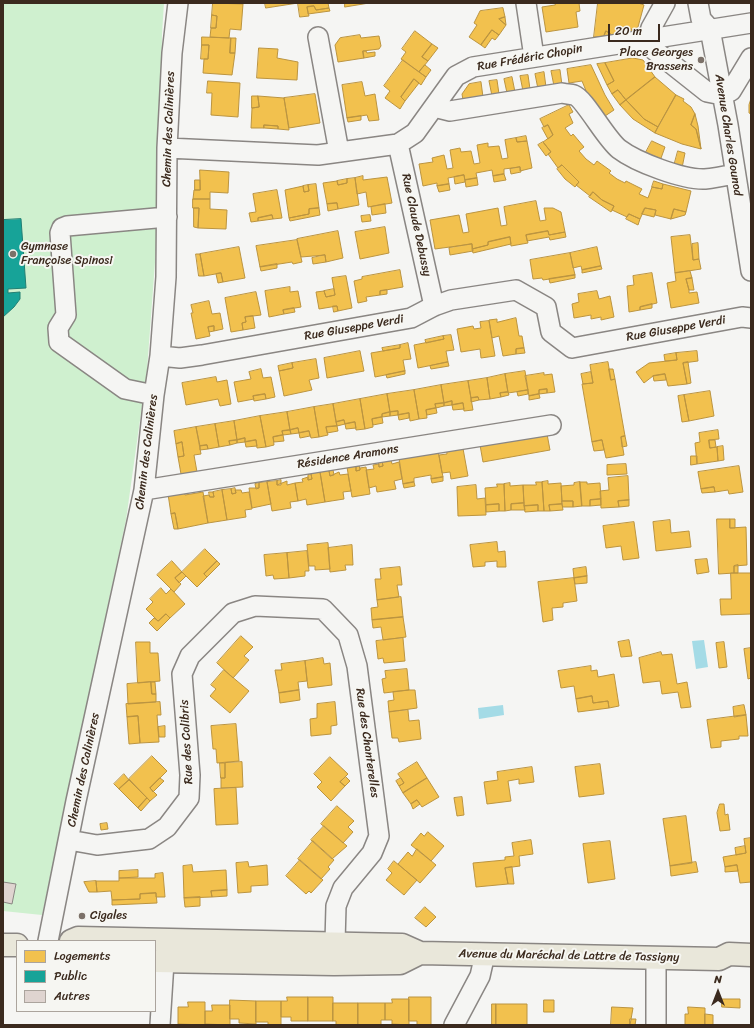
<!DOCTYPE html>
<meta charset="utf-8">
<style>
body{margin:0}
#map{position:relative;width:754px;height:1028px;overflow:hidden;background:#f5f5f3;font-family:Sriracha,sans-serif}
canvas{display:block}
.frame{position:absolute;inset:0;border:4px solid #3b2a1e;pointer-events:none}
.legend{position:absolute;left:16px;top:940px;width:140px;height:72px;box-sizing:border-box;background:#f6f6f2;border:1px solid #aba49d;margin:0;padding:5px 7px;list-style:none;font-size:12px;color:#3b2a1e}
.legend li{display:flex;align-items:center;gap:8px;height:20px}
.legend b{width:20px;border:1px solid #aba49d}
.north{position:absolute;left:698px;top:972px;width:40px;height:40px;-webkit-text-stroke:3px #f6f6f2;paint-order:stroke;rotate:0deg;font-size:11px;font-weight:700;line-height:16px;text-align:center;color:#3b2a1e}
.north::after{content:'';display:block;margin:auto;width:14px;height:18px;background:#3b2a1e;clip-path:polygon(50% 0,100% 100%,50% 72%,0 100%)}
.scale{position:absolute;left:608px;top:24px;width:52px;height:18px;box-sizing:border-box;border:2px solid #3b2a1e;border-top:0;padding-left:5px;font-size:12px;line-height:14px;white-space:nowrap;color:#3b2a1e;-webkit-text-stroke:3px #f6f6f2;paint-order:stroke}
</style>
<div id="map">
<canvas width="754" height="1028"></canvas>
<div class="frame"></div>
<ul class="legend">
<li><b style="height:11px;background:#f2c14e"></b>Logements</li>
<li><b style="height:11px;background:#17a398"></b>Public</li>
<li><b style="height:11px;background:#dfd4d0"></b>Autres</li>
</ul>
<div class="north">N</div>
<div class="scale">20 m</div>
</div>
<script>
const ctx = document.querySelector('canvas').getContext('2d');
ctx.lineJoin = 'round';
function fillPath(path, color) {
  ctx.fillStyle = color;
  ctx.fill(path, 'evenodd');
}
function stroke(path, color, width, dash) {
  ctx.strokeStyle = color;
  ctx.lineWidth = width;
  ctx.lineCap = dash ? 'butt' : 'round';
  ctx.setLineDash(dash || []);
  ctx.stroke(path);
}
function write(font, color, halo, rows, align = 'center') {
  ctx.font = font + ' Sriracha,sans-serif';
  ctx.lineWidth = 4;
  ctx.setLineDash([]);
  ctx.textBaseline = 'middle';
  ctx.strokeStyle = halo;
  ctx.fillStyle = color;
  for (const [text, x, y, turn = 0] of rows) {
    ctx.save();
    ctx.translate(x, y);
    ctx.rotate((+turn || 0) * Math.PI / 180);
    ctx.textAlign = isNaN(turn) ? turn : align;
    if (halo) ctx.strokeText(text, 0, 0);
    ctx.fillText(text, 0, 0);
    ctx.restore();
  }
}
fillPath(new Path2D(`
 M3,3H164L162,34L160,195L147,370L126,520L42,915L3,911Z`), '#cff0cf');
fillPath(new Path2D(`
 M704,640L708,667L696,669L692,641Z
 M503,705L504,715L479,719L478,708Z`), '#a4dbe6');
const homes = new Path2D(`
 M213,3L243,4L241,30L230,29L229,38L210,37L211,28H216L217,16L212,15Z
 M265,3H298L266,8Z
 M298,3H328L329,8L316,10L314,6L307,7L309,16L300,17Z
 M345,3H369L345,7Z
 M555,3H579L580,11L576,12L578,27L546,32L542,7L555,5Z
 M598,3H638L644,5L638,27L634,30L624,27L622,33L612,35L606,31L604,36L594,37Z
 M314,6L316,10L329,8L330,11L308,14L307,7Z
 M503,8L505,17L499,19L506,25L499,35L492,30L481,45L469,37L477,25L474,23L480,11Z
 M212,15L217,16L216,28H211Z
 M505,17L506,25L499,19Z
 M624,27L634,30L622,33Z
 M492,30L499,35L495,40L492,38L485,48L481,45Z
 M415,31L432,44L422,57L428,61L419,72L401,59L406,52L402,49Z
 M606,31L612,35L604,36Z
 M360,35L361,38L379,36L381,46L379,49L363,51L364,58L338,62L335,45L340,38Z
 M202,37L231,38L230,53H235L232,75L203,73L204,59H208L209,45H202Z
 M231,38H236L235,53H230Z
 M432,44L438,48L428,61L422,57Z
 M202,45H209L208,59H201Z
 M259,48L278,49L277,58L298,62L297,80L257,78Z
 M363,51H366L367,53L375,52V56L364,58Z
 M633,58L643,60L655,77L626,100L618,90L612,94L607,85L614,81L605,63Z
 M403,60L426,77L421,85L414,79L401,97L405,101L400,109L385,98L390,91L384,86Z
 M605,63L614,81L607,85L597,64Z
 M425,65L431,70L426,77L419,72Z
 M591,65L605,95L614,110L602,118L589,98L582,81L569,83L567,69Z
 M560,70L562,85L554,86L551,71Z
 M544,72L546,87L538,89L535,74Z
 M528,75L530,89L523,91L520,76Z
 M512,77L515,92L507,93L504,79Z
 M655,77L676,95L658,127L644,119L626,100Z
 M414,79L419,83L405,101L401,97Z
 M497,80L499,94L492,96L489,81Z
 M208,81L240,83L238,117L211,115L212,93H207Z
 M362,82L365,96L375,94L379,120L369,121L367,115L347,118L342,85Z
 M481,82L483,97L463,100L462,94L469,84Z
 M618,90L626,100L620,105L612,94Z
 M315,94L320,123L289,128L284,98Z
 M676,95L684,99L683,101L691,107L695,114L691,125L696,129L701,149L682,144L655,133Z
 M252,96H258L259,107L252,108Z
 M258,96L284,98L289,130L278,129V126L264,125V128H251L252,108L259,107Z
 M751,99V114L749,113V105Z
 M626,100L644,119L658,127L655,133L633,119L620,105Z
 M569,105L573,112L569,114L573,123L565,128L571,136L573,134L584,147L579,151L586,159L594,165L597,161L611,171L609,173L617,179L625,183L626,181L642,189L639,194L648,198L652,187L662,189L663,184L691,191L686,212L674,209L671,219L655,215L656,210L645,208L640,219L629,214L627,217L612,210L614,206L602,200L593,192L590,196L576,185L579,182L562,165L558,168L548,154L551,152L543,142L553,135L548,125L544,127L540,119Z
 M695,114L698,126L701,149L696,129L691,125Z
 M361,116V120L348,122L347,118Z
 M264,125L278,126V129L264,128Z
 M548,125L553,135L548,139L542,128Z
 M526,136L527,141L517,142L516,138Z
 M516,138L517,142L527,141L532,168L520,171V167L504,169V174L493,176L492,170L476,173L477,178L465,180L464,175L448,178L449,184L437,186V183L423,186L419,164L433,162L432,158L444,155L447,169L453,168L450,150L460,148L461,152L471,151L474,164L480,163L477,145L488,143V147L499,146L502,159L508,158L505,140Z
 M652,141L665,147L660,161L645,154Z
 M543,142L551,152L546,156L538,145Z
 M678,151L685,153L682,168L674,166Z
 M562,165L579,182L575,187L565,179L557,169Z
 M520,167L521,172L511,174L510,169Z
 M200,170L229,172L228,193L210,192V199H193L194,190H200Z
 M504,174L506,180L494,182L493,176Z
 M464,175L465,182L455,184L454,177Z
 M363,176V180L387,177L392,203L368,207L366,192L357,194L355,178Z
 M355,178L359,205L338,209L337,203L327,204L323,183L337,181L338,185L347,183V179Z
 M477,178L478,185L466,187L465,180Z
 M347,179V183L338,185L337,181Z
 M195,180H200V190H195Z
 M654,181L663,184L662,189L652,187Z
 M316,184L319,208L309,209V214L289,218L285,190L303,186L304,192L309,191L308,185Z
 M449,184L450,190L439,192L437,186Z
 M308,185L309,191L304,192L303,186Z
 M277,190L282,218L273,219L272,215L258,218V221L251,222L249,213L256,212L253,194Z
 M593,192L602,200L614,206L611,212L589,197Z
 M193,199H210V209L227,210L226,229L198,228L199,208H193Z
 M536,201L540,221L546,220L544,208H553L561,212L565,232L549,235L548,231L526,235L528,243L511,246L510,237L488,242V245L472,249V244L435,249L430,220L459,215L463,233L469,232L466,214L498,208L501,226L507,225L504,207Z
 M337,203L338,209L328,211L327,204Z
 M385,204L386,213L372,215L371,207Z
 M194,208H199L198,228L194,227Z
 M319,208L320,215L290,221L289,218L309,214V209Z
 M645,208L656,210L654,217L642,214Z
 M674,209L686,212L685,215L671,219Z
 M629,214L640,219L638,225L626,219Z
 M272,215L273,219L258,221V218Z
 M370,215L371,221L362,222L361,216Z
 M385,227L389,253L360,259L355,232Z
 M338,231L343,258L326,262L325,255L301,257L297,239Z
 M548,231L549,235L565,232L566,237L550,240L549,237L527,241L526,235Z
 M690,235L693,260L699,259L701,269L675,273L671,237Z
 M510,237L511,244L473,253L472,249L488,245V242Z
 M297,240L302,262L293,264L292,262L260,267L256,246Z
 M698,243L699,259L693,260L692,244Z
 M472,244L473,251L450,255L449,248Z
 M239,247L245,278L223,282L221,273L204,276L200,254Z
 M597,247L601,266L582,270L581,266L573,268L570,253Z
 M570,253L575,275L543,280L542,278L533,279L530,260Z
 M196,254H200L204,276H199Z
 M325,255L326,262L313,264L312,258Z
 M277,264V268L261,271L260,267Z
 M601,266L602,269L582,273V270Z
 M400,270L403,287L380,291V295L366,297L367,301L358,303L354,281L362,279V277Z
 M690,271L692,278L686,279L689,290V293L697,292L699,303L671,308L667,283L676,281L675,273Z
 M221,273L223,282L218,283L216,274Z
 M652,273L657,303L640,307V310L629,312L627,286L634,285L633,276Z
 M575,275V278L550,283L549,279Z
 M346,276L352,308L338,311L337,306L319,309L316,292L324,291L326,297L335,295L332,278Z
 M692,278L694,290H689L686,279Z
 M290,287V292L298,291L301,307L283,310L284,314L269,317L265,291Z
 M334,289L335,295L326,297L324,291Z
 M387,290V294L380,295V291Z
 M597,291L599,299L610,296L614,317L601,320V317L591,319V315L574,318L572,304L579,302L578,294Z
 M256,292L261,315L245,317L246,322L242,323L243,330L231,332L225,298Z
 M209,301L212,314L220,313L223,329L214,331V326L208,327L210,336L196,339L191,313H193L191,305Z
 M652,304V308L640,310V307Z
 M333,306H337L338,311L334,312Z
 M294,308L295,312L284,314L283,310Z
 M253,316L255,328L243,330L242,323L246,322L245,317Z
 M516,318L519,336H522L524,348L516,349V354L503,356L499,336L492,338L489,320L497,319V322Z
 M489,321L495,356L481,358L480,349L461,352L457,329L473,326L474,329L481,328L480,322Z
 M214,326V331L209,332L208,327Z
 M451,335L454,350L446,351L448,362L418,368L414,345L444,339L443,336Z
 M443,336L444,339L426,343L425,340Z
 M408,343L411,359L403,360L405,371L375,377L371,353L400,348V345Z
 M400,345V348L383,351L382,348Z
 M524,348L525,353L516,354V349Z
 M360,351L364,371L327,378L324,358Z
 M697,351L698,361L683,363L687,384L668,386L665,374L653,376L644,383L636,372L649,363L677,360L676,353Z
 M676,353L677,360L665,361L664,355Z
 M316,359L319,378L309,380L312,390L284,396L279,371L293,368L292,363Z
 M448,362L449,366L431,369L430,366Z
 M608,362L611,380L615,379L625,436L621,437L624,455L606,458L602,440L592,442L582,384L593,383L590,365Z
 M688,362L691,383L687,384L683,363Z
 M292,363L293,368L279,371L278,366Z
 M261,369L263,378L271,377L275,397L266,399L265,394L253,396L254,399L238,402L234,382L251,379L249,372Z
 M609,369H613L615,379L611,380Z
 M405,371V374L387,378L386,375Z
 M525,371L528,390L508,393L505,374Z
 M591,372L593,383L583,384L581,374Z
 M544,373V375L552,374L555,392L547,393V389L539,390V394L529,396L525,376Z
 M505,374L508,392L500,393L501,397L490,399L487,378Z
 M665,374L666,380L654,381L653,376Z
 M216,377L217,382L227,380L231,404L220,406L218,399L186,405L182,383Z
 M487,378L490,399L479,400L478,397L471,398L468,381Z
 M468,381L473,410L464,411L463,403L452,405V401L444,403L441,385Z
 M441,385L444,403L435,404L436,408L426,410L427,418L419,419L414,390Z
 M547,389V393L539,394V390Z
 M414,390L419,419L410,421L409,413L398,415V411L390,412L387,394Z
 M528,390V394L518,396L517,392Z
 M710,391L714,416L689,421L684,395Z
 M508,392L509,395L501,397L500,393Z
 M265,394L266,399L254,401L253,396Z
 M387,394L390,412L382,414V417L372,419L373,427L365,429L360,399Z
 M539,394L540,398L529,400V396Z
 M684,395L689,421L682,422L678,396Z
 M478,397L479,400L471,402V398Z
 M360,399L365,429L356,430L355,422L345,424L344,420L336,422L333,404Z
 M452,401V405L444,406V403Z
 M444,403V406L436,408L435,404Z
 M463,403L464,409L453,410L452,405Z
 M333,404L337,426L326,427L328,435L319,437L314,407Z
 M314,407L319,437L311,438L309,431L299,433L298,428L290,430L287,412Z
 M436,408L437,413L427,415L426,410Z
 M398,411V415L390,416V412Z
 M287,412L290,430L282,431L283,435L273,437L274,445L266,447L260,416Z
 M390,412V416L382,417V414Z
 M409,413V418L399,420L398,415Z
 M260,416L266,447L257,448L256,440L245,442V438L237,440L234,421Z
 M382,417L383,423L373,425L372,419Z
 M344,420L345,424L337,426L336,422Z
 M234,421L237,440L229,441L230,445L219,447L215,424Z
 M355,422L356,428L346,429L345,424Z
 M215,424L219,447L208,449L207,445L200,446L196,427Z
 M337,426L338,431L327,433L326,427Z
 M196,427L201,454L194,455L197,472L181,474L178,457L184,456L182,442L176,444L174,431Z
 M298,428L299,433L291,434L290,430Z
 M290,430L291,434L283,435L282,431Z
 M718,430L719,439L709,440L710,448L717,447L718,461L697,464L695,443L700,442L699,433Z
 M309,431L310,436L300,438L299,433Z
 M547,434L550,450L483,462L480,445Z
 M283,435L284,441L274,442L273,437Z
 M625,436L627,446L622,447L621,437Z
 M245,438V442L237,443V440Z
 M237,440V443L230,445L229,441Z
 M256,440L257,446L246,447L245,442Z
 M602,440L604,450L594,451L592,442Z
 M709,440H715L716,447L710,448Z
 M182,442L184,456L178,457L176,444Z
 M462,443L468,476L451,479L450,472L442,473L439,455L447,454L446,446Z
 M207,445L208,449L200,450V446Z
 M723,446L724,460L718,461L717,447Z
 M438,451L443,477L431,479V475L414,478V482L403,484L399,458Z
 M691,456H697V464L691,465Z
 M391,460L392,464L399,462L402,479L394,481L396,489L377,492L376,486L369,488L366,470L374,469L373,465L379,464V467L383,466L382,461Z
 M382,461L383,466L379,467L378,462Z
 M626,464L627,474L607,475V465Z
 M359,465L360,470L356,471V466Z
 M356,466V471L360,470V468L366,467L370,494L352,497L347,467Z
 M739,466L743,492L729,494L728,490L715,492L714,487L701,489L698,472Z
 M333,470L334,475L330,476L329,471Z
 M329,471L330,476L339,472L340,475L348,474L351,491L343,492L344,499L325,502L320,472Z
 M320,472L325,502L307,505L306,499L298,501L295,483L303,482L302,479L308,477V480L312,479L311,474Z
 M311,474L312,479L308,480V475Z
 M628,476L629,500L618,501L619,507L601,508L600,491L609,490L608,478Z
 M443,477V481L432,483L431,479Z
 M281,480V485H277V481Z
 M277,481V485L287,481V485L295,483L298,501L290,502L291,508L272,511L267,482Z
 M548,481V484L561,483L562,504L549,505L550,511H544L542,482Z
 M267,482L271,504L252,508L249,488H259V483Z
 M414,482L415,486L404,488L403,484Z
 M536,482H542L544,511H538V505L524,506L523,485H536Z
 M580,482H587V484L600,483L601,499L590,500V506H582Z
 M580,482L582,506L573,507V501H562L561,486L574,485V483Z
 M259,483V488L256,489L255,484Z
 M510,483V486L523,485L524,503L511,504V510L505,511L504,484Z
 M497,484H504L505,511H499V504L486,505L485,488L497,487Z
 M476,485L477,499L485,498L486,515L458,516L457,487Z
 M714,487L715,492L702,493L701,489Z
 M235,488L236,493L232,494L231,489Z
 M231,489L232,494L236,493L235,490H241L242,493L249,492L252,509L245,510L246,517L227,520L222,490Z
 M222,490L227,520L208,523L203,496L209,495L210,497H214L213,492Z
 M184,492L185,495L203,492L208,523L178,529L175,513L171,514L168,494Z
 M209,492H213L214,497H210Z
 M601,499V505L590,506V500Z
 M629,500V506L619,507L618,501Z
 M562,501H573V507H563Z
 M524,503L525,510H511V504Z
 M499,504V511L486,512V505Z
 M562,504L563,510L550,511L549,505Z
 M538,505V511L525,512L524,506Z
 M175,513L178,529H174L171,514Z
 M717,519H730V528L746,527L747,565L734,566V573L719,574Z
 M730,519H735V528H730Z
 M670,520L671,533L689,531L691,547L656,551L653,522Z
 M634,522L639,558L623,560L621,546L606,548L603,526Z
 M497,542L498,552L505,551L506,567H497V561L485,562V566L473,567L470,545Z
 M328,543L330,569L315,570V566H309L307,545Z
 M352,545L353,565H345L346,570L330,572L328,548Z
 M205,549L217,561L204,574L207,577L197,587L182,572Z
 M307,551L309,571H305V576L289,578L287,553Z
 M287,553L289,578L274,579L273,575L266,576L264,555Z
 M707,559L709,572L697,574L695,560Z
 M172,561L182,572L175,578L181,584L174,592L157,575Z
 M217,561L220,564L207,577L204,574Z
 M738,565V573H734V566Z
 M400,567L402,585H397L399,597L377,600L375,579H381L380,569Z
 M586,567L587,576L574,578L573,569Z
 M182,572L186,576L179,583L175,578Z
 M731,573H751V614L721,615L720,599H731Z
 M587,576V583L575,584L574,578Z
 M574,578L577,601L563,603V607L552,608L553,620L543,622L538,582Z
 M161,588L166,594L171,589L185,604L170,618L166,614L158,621L146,609L153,602L150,599Z
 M401,597L403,617L372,620L371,608L378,607L377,600Z
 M166,614L170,618L157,631L149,623L154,618L158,621Z
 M403,617L406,637L383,640L381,627L373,628L372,620Z
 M241,636L253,647L244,656L249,660L233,678L217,663Z
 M403,638L405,661L384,663L383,658L378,659L376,641Z
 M629,640L632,656L621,657L618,642Z
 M136,642H150V653H158L160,681L138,683Z
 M724,642L727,667L719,668L716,643Z
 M751,648V678L748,679L744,649Z
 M661,652L662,655L672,654L677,684L687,682L691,707L681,708L678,692L662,694L660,681L643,683L639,658Z
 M323,658L324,664L330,663L332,685L308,688L305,661Z
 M305,661L307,681L298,682L299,690L279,693L275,670H282L281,664Z
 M591,666V671L597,670L598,677L614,674L619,706L609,708L608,701L593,703L592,696L576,699L574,686L561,688L558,671Z
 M407,669L409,690L384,693L382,679L386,678L385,671Z
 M224,670L249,691L230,713L210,696L216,689L211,685Z
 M151,682L152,694H156V702L128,704L127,684Z
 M151,682H155L156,694H152Z
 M299,690L300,700L280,703L279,693Z
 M409,690H415L417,708L389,712L388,701L394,700L393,692Z
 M592,696L593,703L608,701L609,708L578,712L576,699Z
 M160,702L161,715H157L159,742L140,743L138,716L127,717L126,704Z
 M335,702L337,725L331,726V734L311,736L310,719L317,718V704Z
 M744,705L746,715L734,717L733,707Z
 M408,710L409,721L419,720L421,739L399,742L398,738H392L389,712Z
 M746,715L748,736H739V739L721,741V747L711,748L707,720Z
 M138,716L140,743L129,744L127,717Z
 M236,724L239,761L217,763L216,749H213L211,726Z
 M165,726V737H159L158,727Z
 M152,756L167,771L150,788L157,795L150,801L129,779Z
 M330,757L348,774L340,782L345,786L331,801L317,787L322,782L314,774Z
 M242,762L243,787L221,788V778H225V763Z
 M417,762L427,778L403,793L399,786L404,783L398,774Z
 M220,763H225V778H221Z
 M600,764L604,794L579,797L575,767Z
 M532,767L534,782L519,784V779L508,781L511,801L487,804L484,782L498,780L497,772Z
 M124,774L129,780L119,789L114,784Z
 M346,777L350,781L345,786L340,782Z
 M160,778L164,781L153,792L150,788Z
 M401,778L404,783L399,786L396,781Z
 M427,778L439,797L422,807L417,800L411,804L403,793Z
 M129,780L147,798L138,808L119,789Z
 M236,788L238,824L216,825L214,789Z
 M462,797L464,815L457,816L454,798Z
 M147,798L150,801L141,811L138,808Z
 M417,800L420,804L413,809L411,804Z
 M720,804H724L725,815L728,814L730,830L720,831L717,813Z
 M337,806L354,821L348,827L353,832L343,843L321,824Z
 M686,816L692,863L670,866L663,819Z
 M107,823L108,829L101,830L100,824Z
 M324,826L347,846L332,859L311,840Z
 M428,832L444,846L431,861L411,845L421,833L424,836Z
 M751,838V882L740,883L737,865L725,867L723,857L746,853L744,839Z
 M531,840L533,854L519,856L520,866L505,868L508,884L476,887L473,863L505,860V857L514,856L512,843Z
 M313,841L334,860L328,867L330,869L321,879L298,859Z
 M610,841L615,879L588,883L583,844Z
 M745,846L746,853L736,855L735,848Z
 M417,849L436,865L420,883L398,864L408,852L412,856Z
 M300,860L323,880L311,893L309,891L306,894L286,876Z
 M394,861L417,880L404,895L386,880L392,873L388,869Z
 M248,862L249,867L267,865L268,885L251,886V892L238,893L236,863Z
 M696,862L698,872L671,876L670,866Z
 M192,865L193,872L226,870L227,890L211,891L212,897L184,898L183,866Z
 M737,865L738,871L725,872V867Z
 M512,867L514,884H508L505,868Z
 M138,870V877L119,878V871Z
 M163,873L165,897H156V893L140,894V899L112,900L111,891L97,892L96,881H119V878H155V874Z
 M96,881L97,892H89L84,882Z
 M227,890V896L212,897L211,891Z
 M156,893L157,903L112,905V900L140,899V894Z
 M200,897V906L185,907L184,898Z
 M425,907L436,917L426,927L415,918Z
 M287,997H308V1021H291V1017H281V1001H287Z
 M308,997H333V1021H308Z
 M409,997H431V1025H417V1021H409Z
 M392,999H409V1025L392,1024V1020H385V1003H392Z
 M722,999H740V1008L722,1007Z
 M230,1000L256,1001V1024L239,1023V1019H230Z
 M544,1000H554V1012H544Z
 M256,1001H281V1025H268V1022H256Z
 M188,1002H205V1025L178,1024V1007H188Z
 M333,1003H358V1025H336V1021H333Z
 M358,1003H385V1020H381V1025H358Z
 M492,1004H496V1025H492Z
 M496,1004H527V1025H496Z
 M212,1005H230V1025L205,1024V1011H212Z
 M612,1007L633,1008L630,1025H611Z
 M688,1007L705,1008V1025H685V1014H688Z
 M705,1014L713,1015V1025H705Z
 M630,1019H636L635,1025H630Z`);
fillPath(homes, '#f2c14e');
stroke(homes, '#bb9440', 1);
const public = new Path2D(`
 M21,219L26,288L8,289V293L20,292V299L14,307L3,317V220Z`);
fillPath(public, '#17a398');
stroke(public, '#227f73', 1);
const building = new Path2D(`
 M3,882L16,884L12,904L3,902Z`);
fillPath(building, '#dfd4d0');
stroke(building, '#8a8683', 1);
const minor = new Path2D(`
 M526,3L534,57
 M665,3L651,28L648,38L654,50L707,92L722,95L731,91L751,58
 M698,3L701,19L710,29L728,125L751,271
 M318,37L339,152
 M434,107L450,111L562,93C565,94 570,94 574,95C585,99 605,138 619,149C636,162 683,180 705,179C715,178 725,176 735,174
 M398,144L434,306
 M167,148L318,155L398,144L415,133L456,76L473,67L751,23
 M160,356L180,358L202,355L411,318L434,306L451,300L516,290L546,307L551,332L572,348L742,317L751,318
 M154,395L125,389L59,342L58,328L66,315L60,233L62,228L67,226L167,217
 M144,490L551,425
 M69,840L97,845L149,839L167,827L189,798L190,775L182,674L190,656L233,613L255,606L323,609L348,635L357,666L379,836L372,853L343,888L336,906L335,942
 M48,941L76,801L144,490L154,395L160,356L166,277L167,148L172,53L178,3
 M160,1025L164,962
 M454,1025L480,976L485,954
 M656,1025V957`);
const major = new Path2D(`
 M71,941L78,938L402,945L420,953L719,959L729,954L751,955
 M3,945H17
 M155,961L334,964L400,963L420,953`);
stroke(minor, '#8a8683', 22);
stroke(major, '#8a8683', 25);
stroke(minor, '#f5f5f3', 19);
stroke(major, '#e9e7da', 22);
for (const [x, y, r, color] of [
 [701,60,4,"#7c7169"],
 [13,254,4,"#7c7169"],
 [82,916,4,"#7c7169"]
]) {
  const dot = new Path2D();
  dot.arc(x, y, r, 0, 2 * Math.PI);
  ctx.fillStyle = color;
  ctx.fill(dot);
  stroke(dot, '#f6f6f2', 1.5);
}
write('12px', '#3b2a1e', '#f6f6f2', [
 ["Place Georges",693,53,"right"],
 ["Brassens",693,67,"right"],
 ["Gymnase",21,247],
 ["Françoise Spinosi",21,261],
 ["Cigales",90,916]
], 'left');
write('12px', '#3b2a1e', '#f6f6f2', [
 ["Rue Frédéric Chopin",530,58,-10],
 ["Chemin des Calinières",169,129,-88],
 ["Avenue Charles Gounod",728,135,81],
 ["Rue Claude Debussy",416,225,78],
 ["Rue Giuseppe Verdi",354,328,-10],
 ["Rue Giuseppe Verdi",676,329,-10],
 ["Chemin des Calinières",147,452,-83],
 ["Résidence Aramons",348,457,-9],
 ["Rue des Colibris",187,742,-93],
 ["Rue des Chanterelles",367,743,82],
 ["Chemin des Calinières",84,770,-78],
 ["Avenue du Maréchal de Lattre de Tassigny",569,956,1]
]);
</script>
